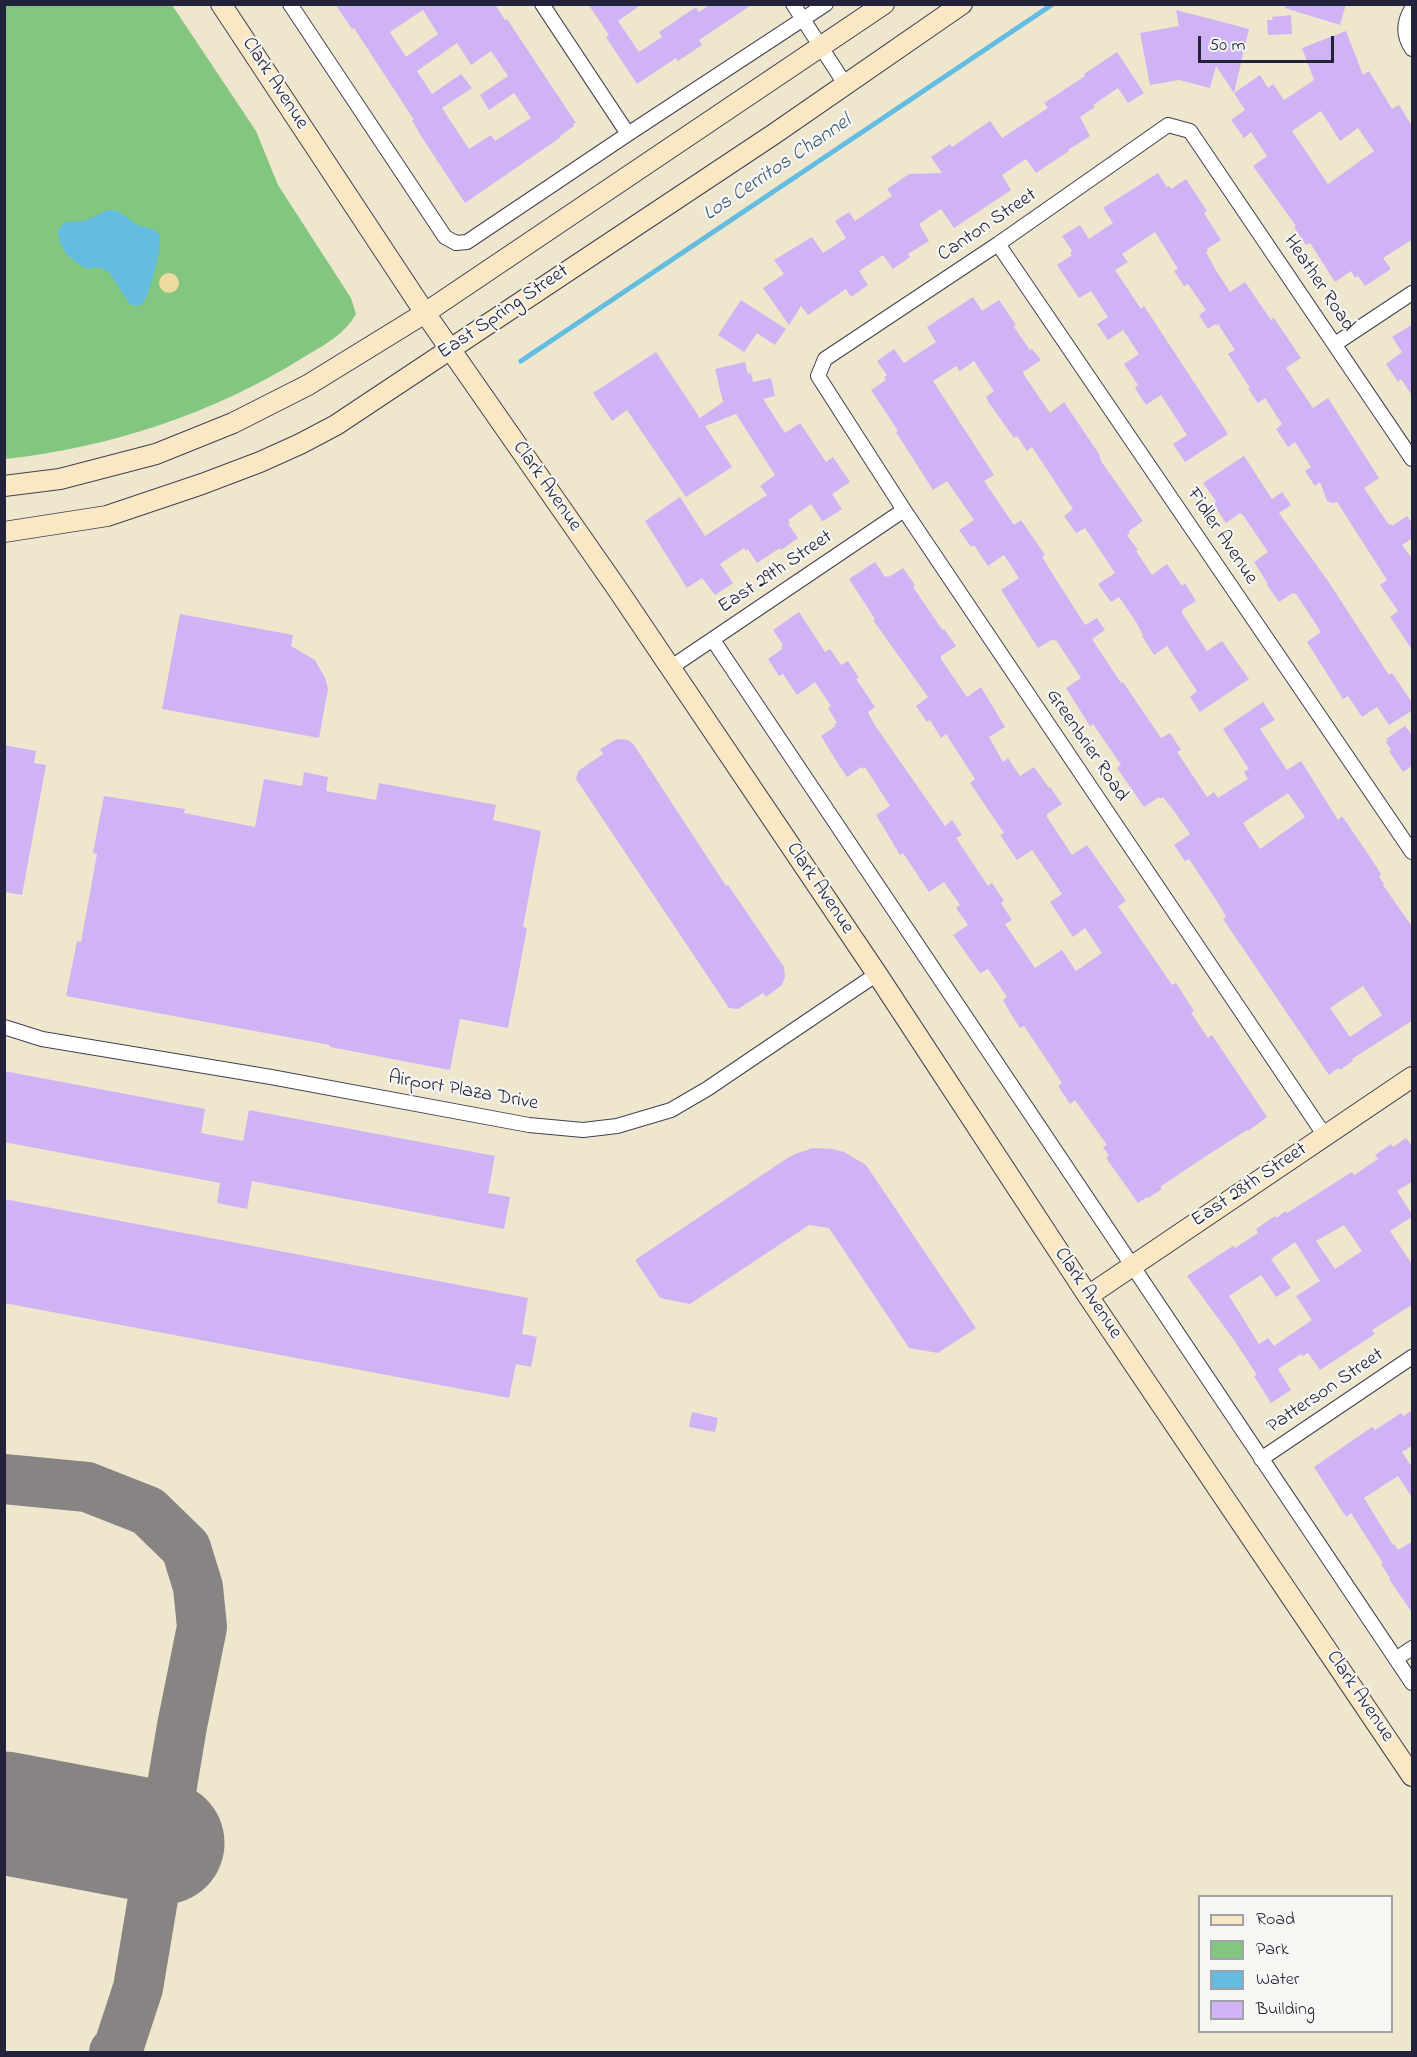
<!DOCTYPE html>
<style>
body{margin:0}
#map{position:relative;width:1417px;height:2057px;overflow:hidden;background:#eee7ce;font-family:"Indie Flower",sans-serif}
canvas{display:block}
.frame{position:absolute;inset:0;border:6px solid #22223b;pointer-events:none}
.legend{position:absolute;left:1198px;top:1895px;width:195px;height:138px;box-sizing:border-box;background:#f6f6f2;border:2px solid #a1a1a9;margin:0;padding:8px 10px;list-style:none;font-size:18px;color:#22223b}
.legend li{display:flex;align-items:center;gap:12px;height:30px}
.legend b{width:30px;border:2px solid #a1a1a9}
.scale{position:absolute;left:1198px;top:36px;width:136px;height:27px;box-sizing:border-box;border:3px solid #22223b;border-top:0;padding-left:8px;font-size:18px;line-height:21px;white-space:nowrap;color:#22223b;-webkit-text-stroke:4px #f6f6f2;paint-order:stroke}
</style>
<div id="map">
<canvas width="1417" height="2057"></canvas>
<div class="frame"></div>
<ul class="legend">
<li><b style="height:8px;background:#fae7c3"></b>Road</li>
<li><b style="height:16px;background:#83c67f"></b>Park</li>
<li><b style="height:16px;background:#64bce1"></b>Water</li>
<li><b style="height:16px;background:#cfb3f4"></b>Building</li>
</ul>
<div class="scale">50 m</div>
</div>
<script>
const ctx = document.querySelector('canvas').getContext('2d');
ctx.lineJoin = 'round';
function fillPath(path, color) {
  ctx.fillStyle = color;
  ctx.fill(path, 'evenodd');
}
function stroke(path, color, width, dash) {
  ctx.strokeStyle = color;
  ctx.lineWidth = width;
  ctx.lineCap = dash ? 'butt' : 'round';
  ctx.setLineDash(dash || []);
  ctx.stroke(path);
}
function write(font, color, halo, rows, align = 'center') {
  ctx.font = font + ' "Indie Flower",sans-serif';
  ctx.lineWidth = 4.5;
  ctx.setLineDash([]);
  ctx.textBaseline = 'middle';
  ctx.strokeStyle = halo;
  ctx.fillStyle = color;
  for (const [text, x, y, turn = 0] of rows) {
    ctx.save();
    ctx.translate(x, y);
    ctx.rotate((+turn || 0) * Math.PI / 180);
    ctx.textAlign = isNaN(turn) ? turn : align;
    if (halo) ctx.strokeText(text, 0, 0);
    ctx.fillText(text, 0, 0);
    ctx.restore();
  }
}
fillPath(new Path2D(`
 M4,5H172L256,131L278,185L351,298L356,314C344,335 324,345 304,357C215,413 109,448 5,459Z`), '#83c67f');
fillPath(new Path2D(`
 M159 283a10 10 0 1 1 20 0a10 10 0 1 1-20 0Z`), '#eeda9e');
fillPath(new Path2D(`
 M107,210C121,209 125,217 136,224C144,229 155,226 160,236C163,243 149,297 143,303C139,307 135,306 130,304L108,271L96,267L87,269C71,260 59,250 58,230L65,222L85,221Z`), '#64bce1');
stroke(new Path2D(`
 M521,361L1053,4`), '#64bce1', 5);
stroke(new Path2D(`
 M4,1479L87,1487L148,1511L186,1548L198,1587L202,1627L182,1726L138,1988L118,2049L114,2052`), '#888484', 50);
stroke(new Path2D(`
 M4,1813L163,1843`), '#888484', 123);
fillPath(new Path2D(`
 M335,4H495L505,20L507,19L576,123L573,124L574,126L560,136L561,137L465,203L421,136L412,120H414L354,28L352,29ZM423,10L438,34L406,57L390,32ZM457,43L471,65L491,51L508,76L480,95L489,110L514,93L531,118L495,141L491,135L469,149L442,108L472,88L461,74L432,94L417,71Z
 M588,4H642L618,21L639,52L662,37L659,32L696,7L699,12L711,4H753L699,40L702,45L678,61L676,58L637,84L606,37L609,35Z
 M1286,4H1346L1340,25L1285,8Z
 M1176,10L1249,29L1234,93L1216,66L1210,88L1179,80L1150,85L1140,33L1179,26Z
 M1291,15L1292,34L1268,35L1267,20H1273L1272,17Z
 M1346,31L1363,75L1369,71L1392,109L1399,105L1413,128V239L1383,258L1391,269L1365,286L1358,276L1355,278L1351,271L1335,282L1310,243L1306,245L1294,227L1296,226L1253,166L1267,156L1251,132L1244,138L1231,120L1245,110L1234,93L1260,75L1268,88L1273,84L1284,100L1314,80L1302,48ZM1321,111L1340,141L1358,128L1374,151L1328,184L1292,131Z
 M1117,52L1144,93L1128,103L1118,88L1093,105L1095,107L1080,117L1090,136L1068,150L1069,151L1036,173L1026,159L1002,175L1011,190L954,228L941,209L919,224L929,241L908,254L910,257L893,269L883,255L859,271L868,285L851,297L846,289L808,315L801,306L789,325L763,288L784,274L774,260L812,237L823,253L846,238L835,221L849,212L855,221L892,196L887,189L909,174L942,173L931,157L950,144L952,147L990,121L1002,138L1048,108L1044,103L1085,76L1084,74Z
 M1158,173L1167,187L1169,186L1171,189L1186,179L1207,211L1204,213L1221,240L1207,249L1208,251L1206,252L1215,269L1230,292L1245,282L1271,320L1274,318L1301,358L1286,368L1288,371L1313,408L1328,398L1379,478L1364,488L1389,525L1391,524L1392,526L1407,516L1413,524V538L1402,545L1413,560V651L1390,617L1398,611L1380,585L1387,580L1337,502L1332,503L1327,501L1320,482L1315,486L1305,471L1311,467L1295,442L1288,447L1276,429L1282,424L1265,398L1258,403L1248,389L1250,388L1228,354L1235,350L1218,324L1216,326L1215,324L1208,329L1199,315L1206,310L1188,284L1184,286L1174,271L1178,269L1155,232L1122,254L1128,262L1115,270L1141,309L1144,306L1228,434L1185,462L1173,444L1187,435L1161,395L1146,405L1135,388L1138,385L1124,364L1139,354L1123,330L1108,340L1097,324L1108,317L1091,291L1079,298L1057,265L1072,255L1070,253L1072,251L1062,236L1080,225L1089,239L1113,223L1103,208Z
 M973,297L982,311L999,300L1016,325L1014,327L1030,350L1032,349L1041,360L1023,372L1024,375L1050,413L1064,402L1099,454L1101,461L1143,521L1129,531L1130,533L1127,535L1138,550L1136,551L1152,575L1167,564L1182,586L1185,583L1196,601L1182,610V613L1207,651L1222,641L1249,679L1200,712L1190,697L1197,691L1167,646L1154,655L1142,636L1143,635L1136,622L1119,597L1111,602L1098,584L1115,573L1085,528L1076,533L1064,516L1073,509L1032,447L1027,451L1017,436L1014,438L989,403L986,397L994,391L974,361L960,371L956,366L933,381L994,475L984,481L1014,525L1021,520L1045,555L1042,557L1085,625L1097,618L1105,630L1092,639L1121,683L1123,682L1161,738L1170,733L1181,750L1177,752L1207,797L1214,792L1218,798L1248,779L1244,772L1249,769L1223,729L1263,702L1275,720L1260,729L1287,770L1301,761L1338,820L1342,816L1368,854L1381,874L1379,876L1384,884L1383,885L1413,928V1020L1352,1059L1353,1061L1340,1070L1338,1068L1329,1075L1223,919L1226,917L1222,909L1189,859L1185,861L1174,845L1190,834L1174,811L1163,797L1160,799L1159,797L1144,807L1117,768L1121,765L1093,724L1090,726L1066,688L1081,678L1056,640L1054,641L1053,639L1038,648L1001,590L1019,578L1004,555L988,566L974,545L971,547L959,530L974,520L947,481L933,490L896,432L898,431L871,390L886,380L884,377L887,375L877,361L894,349L904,363L936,342L927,327ZM1288,793L1305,817L1260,849L1243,823ZM1363,986L1382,1015L1350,1037L1330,1008Z
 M741,300L786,329L775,345L757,333L744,352L718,335Z
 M1413,324V397L1401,379L1398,382L1386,364L1402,352L1392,337Z
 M656,352L700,418L723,402L715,369L745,362L748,374L751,373L753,382L771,378L775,396L763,399L785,433L800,423L826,462L833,457L850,482L832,494L842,509L825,520L822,521L811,504L788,520L790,523L788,524L798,538L781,550L780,548L757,563L748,549L746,551L744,548L720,564L733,583L715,595L702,578L687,588L645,521L680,497L705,536L767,495L760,486L775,475L736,414L705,426L732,467L686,497L627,410L612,421L593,393Z
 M1244,456L1272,499L1282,492L1291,505L1279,513L1328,581L1389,675L1392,673L1413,704V710L1389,725L1377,707L1362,717L1348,696L1343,699L1307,642L1321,632L1296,594L1293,593L1279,602L1267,585L1268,584L1254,562L1268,552L1243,515L1240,513L1226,523L1214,505L1216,501L1203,483Z
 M875,562L885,577L888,576L889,577L903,568L915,585L913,587L943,631L944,629L956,646L941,656V659L967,697L981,687L1005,727L989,737L1003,762L1008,758L1020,776L1034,767L1049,788L1050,787L1062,804L1047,814V817L1072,855L1087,845L1126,901L1118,906L1172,985L1176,983L1194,1011L1191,1013L1208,1038L1212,1035L1267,1117L1248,1131L1247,1130L1203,1158L1160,1187L1162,1189L1148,1198L1147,1197L1138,1203L1106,1158L1109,1156L1103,1147L1107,1145L1075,1100L1070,1104L1058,1086L1062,1083L1024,1026L1020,1028L1009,1011L1003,1000L1007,997L988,969L980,973L953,935L968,925L956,908L960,905L944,882L929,892L903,853L900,855L876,815L890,806L865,767L863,769L861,767L847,777L835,759L821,736L836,726L834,725L837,723L828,708L831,706L815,682L797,695L783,674L779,676L768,659L782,649L781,647L783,645L773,630L799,612L825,652L830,649L841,665L848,661L859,678L856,679L875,707L868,712L874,724L945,826L952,820L962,835L956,838L988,886L992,883L1004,901L1001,903L1012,920L1005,924L1035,968L1062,950L1076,971L1102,953L1085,928L1073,937L1050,902L1062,894L1032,850L1017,860L1000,835L1004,833L970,783L975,779L946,734L941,738L930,720L927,722L916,706L928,697L873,620L875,619L849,579Z
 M180,614L293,635L291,646L315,660L325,678L328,689L319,738L162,709Z
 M1405,726L1413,736V765L1403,772L1389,751L1391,750L1386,742L1388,741L1386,739Z
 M617,739L628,740L634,745L726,886L728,885L784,967L785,977L782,985L766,997L763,993L738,1009L729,1008L576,779L578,771L603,754L600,749Z
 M4,745L36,751L34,763L46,765L22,895L4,892Z
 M304,772L328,777L326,791L376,800L379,783L496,805L493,820L541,831L523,927L527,928L508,1028L460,1019L450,1070L330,1047V1045L66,996L77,941L81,942L97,854L93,853L104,796L185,809L184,813L255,827L264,779L302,786Z
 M4,1071L205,1109L201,1133L243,1141L249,1110L495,1156L488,1193L510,1197L504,1229L252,1181L247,1209L217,1203L220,1183L4,1142Z
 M1406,1138L1413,1147V1181L1397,1191L1413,1216L1390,1231L1413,1266V1304L1372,1330L1375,1334L1320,1370L1308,1353L1303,1356L1301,1354L1278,1369L1291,1390L1271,1403L1254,1376L1257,1375L1234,1340L1187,1276L1233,1246L1235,1248L1258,1233L1256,1229L1275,1216L1276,1218L1286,1211L1287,1213L1352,1172L1354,1175L1378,1159L1375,1155L1391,1144L1393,1147ZM1344,1225L1362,1251L1335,1269L1316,1241ZM1295,1242L1320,1281L1296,1296L1312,1320L1274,1346L1268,1338L1259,1344L1229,1296L1261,1275L1276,1297L1291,1288L1271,1259Z
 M813,1148L832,1149L844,1152L866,1165L976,1328L938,1353L909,1348L829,1228L809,1225L690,1304L660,1298L635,1260L786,1159L795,1154Z
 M4,1199L528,1298L522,1334L537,1337L531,1367L516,1364L509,1398L4,1303Z
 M1413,1410V1445L1402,1452L1413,1469V1499L1398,1476L1364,1498L1393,1545L1394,1544L1398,1550L1413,1541V1614L1389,1579L1390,1578L1381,1564L1383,1563L1351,1513L1346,1517L1314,1467L1372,1427L1375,1430L1401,1413L1403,1416Z
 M692,1412L718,1418L715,1432L689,1427Z`), '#cfb3f4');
const street = new Path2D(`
 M290,4L445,237L456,243L467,242L628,134L826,4
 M542,4L628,134
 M793,4L845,84
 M1412,8C1403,23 1403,35 1412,49
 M998,244L1412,852
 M1335,344L1412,293
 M713,640L1412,1683
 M670,668L904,510
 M4,1027L42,1039L271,1077L529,1125L583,1130L617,1126L671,1110L707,1089L877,974
 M1325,1136L904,510L818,376L825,359L998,244L1168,125L1190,131L1412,459
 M1261,1459L1412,1357
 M1396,1659L1412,1648`);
const secondary = new Path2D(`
 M221,4L425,313L618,590L877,974L1088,1296L1412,1776
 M4,486L60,479L156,454L233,423L308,385L425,313L884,4
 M4,532L107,516L202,484L260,462L300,444L336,425L774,134L962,4
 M1088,1296L1412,1077`);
stroke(street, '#414051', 16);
stroke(secondary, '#414051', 22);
stroke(street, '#fff', 14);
stroke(secondary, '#fae7c3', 20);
write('20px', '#22223b', '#f6f6f2', [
 ["Clark Avenue",274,84,57],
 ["Canton Street",988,226,-34],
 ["Heather Road",1318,284,56],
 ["East Spring Street",504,313,-34],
 ["Clark Avenue",546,487,55],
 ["Fidler Avenue",1221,537,56],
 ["East 29th Street",776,573,-34],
 ["Greenbrier Road",1086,746,56],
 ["Clark Avenue",819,889,56],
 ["Airport Plaza Drive",463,1092,10],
 ["East 28th Street",1250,1186,-34],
 ["Clark Avenue",1087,1294,56],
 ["Patterson Street",1326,1392,-34],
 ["Clark Avenue",1359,1697,56]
]);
write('italic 21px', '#395875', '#f6f6f2', [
 ["Los Cerritos Channel",778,169,-34]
]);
</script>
